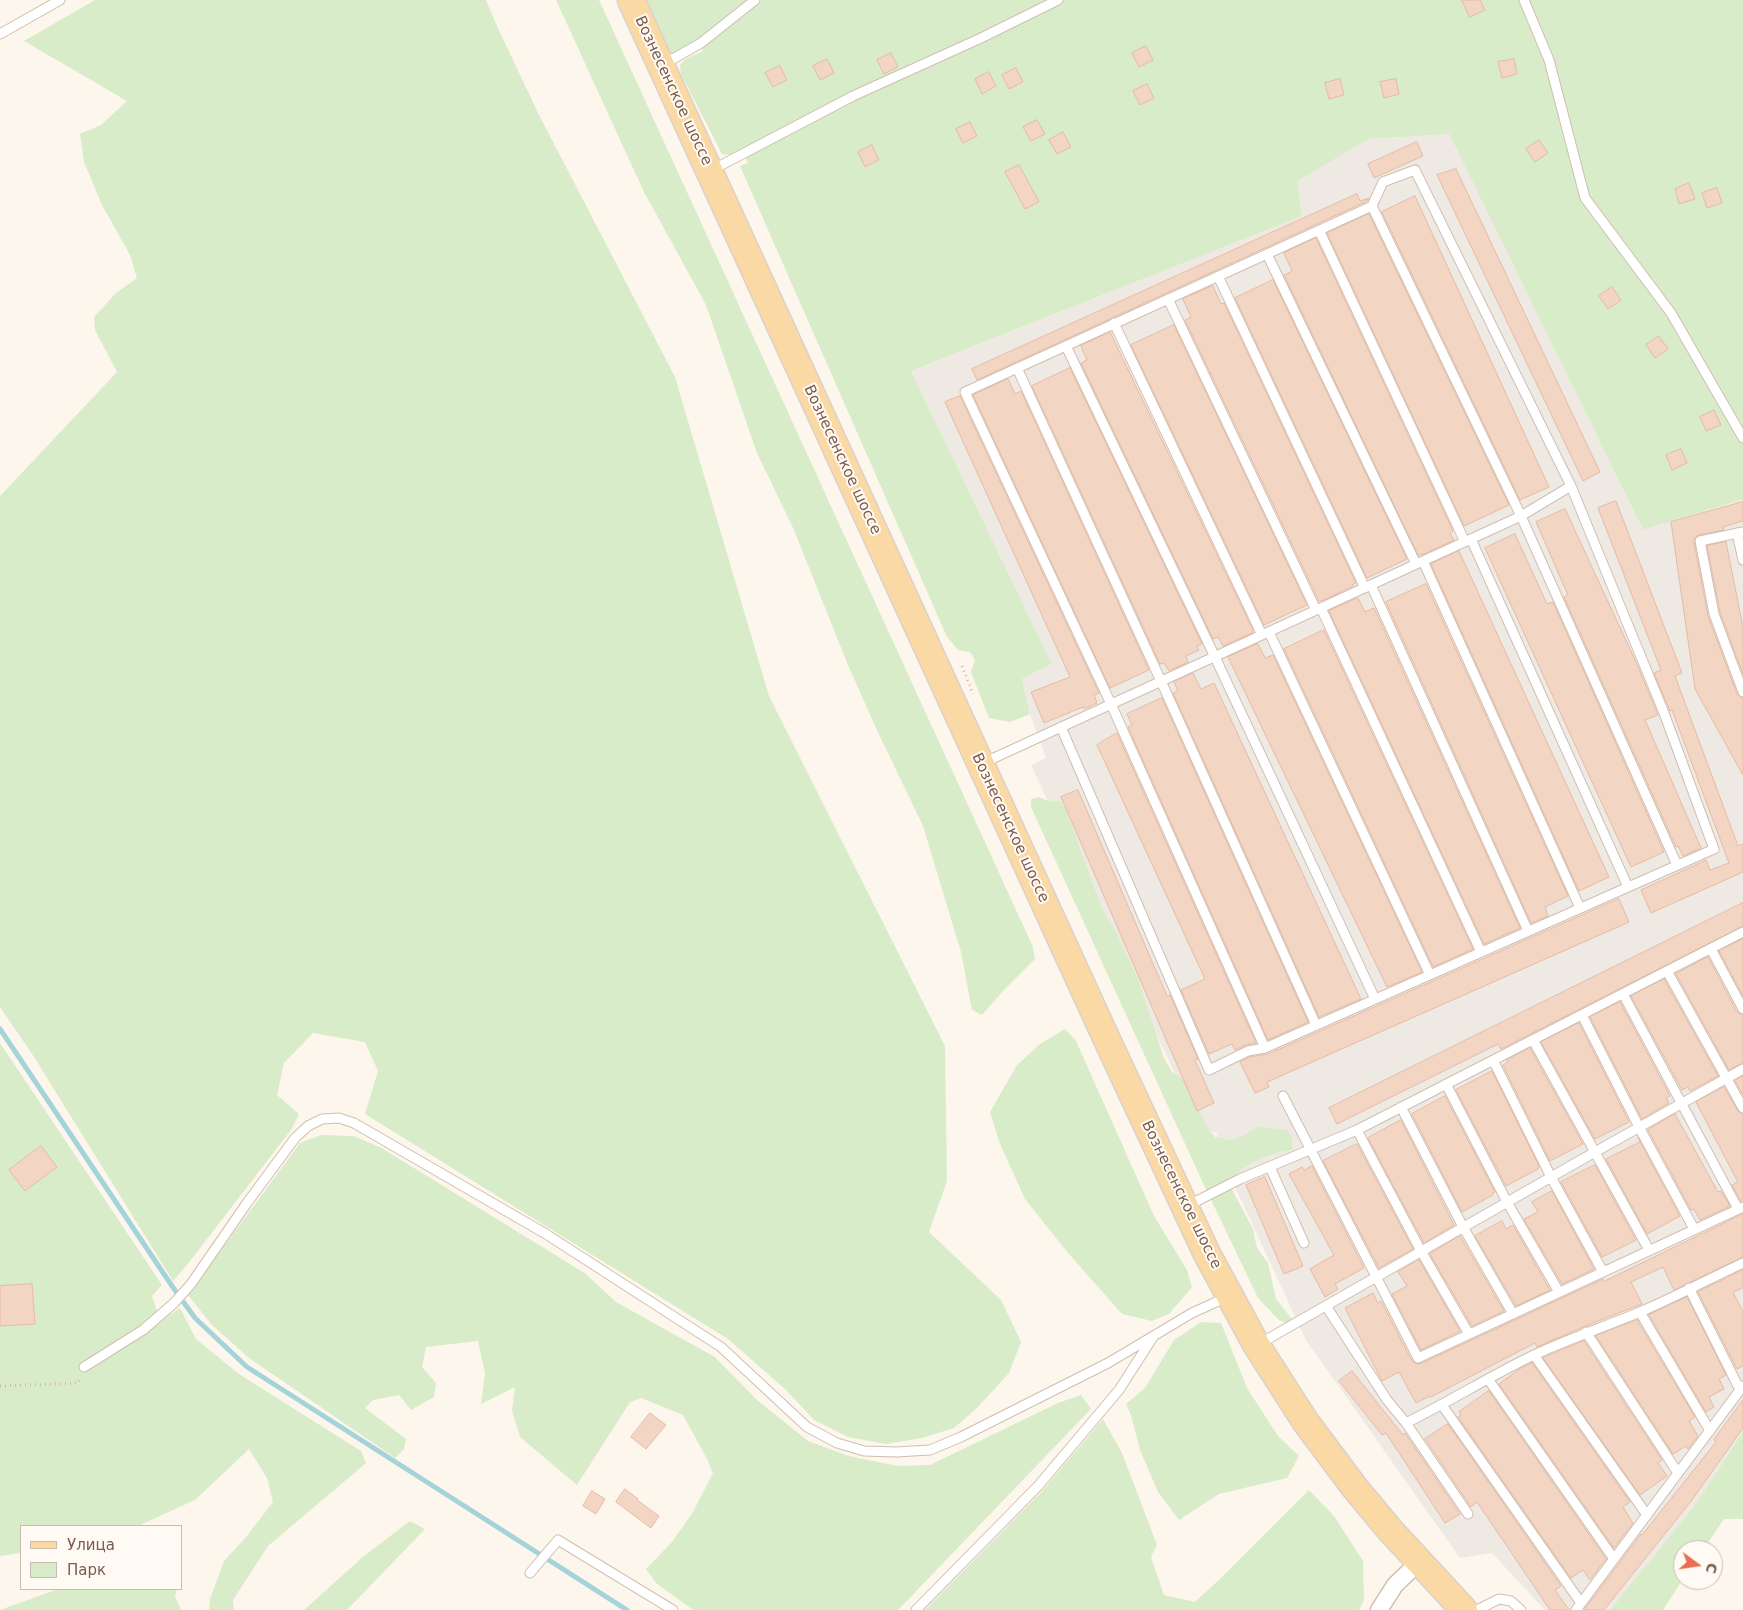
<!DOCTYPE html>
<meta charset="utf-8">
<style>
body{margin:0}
#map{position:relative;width:1743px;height:1610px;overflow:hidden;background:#fdf6ec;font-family:"DejaVu Sans",sans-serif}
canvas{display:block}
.legend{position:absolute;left:20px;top:1525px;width:162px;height:65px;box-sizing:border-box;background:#fffaf3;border:1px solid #cabbb1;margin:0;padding:6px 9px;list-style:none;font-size:15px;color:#7a5c4d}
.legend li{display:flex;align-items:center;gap:10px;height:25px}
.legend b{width:25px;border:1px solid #cabbb1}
.north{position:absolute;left:1673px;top:1540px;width:50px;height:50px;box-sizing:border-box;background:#fffaf3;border:1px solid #cabbb1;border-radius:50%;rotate:104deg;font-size:14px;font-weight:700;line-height:20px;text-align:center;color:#7a5c4d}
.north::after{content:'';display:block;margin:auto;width:18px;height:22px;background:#e76f51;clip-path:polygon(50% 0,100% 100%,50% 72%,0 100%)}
</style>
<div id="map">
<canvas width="1743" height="1610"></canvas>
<ul class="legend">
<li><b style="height:6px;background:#fbd9a5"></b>Улица</li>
<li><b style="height:14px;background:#d8ecc9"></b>Парк</li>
</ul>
<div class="north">С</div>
</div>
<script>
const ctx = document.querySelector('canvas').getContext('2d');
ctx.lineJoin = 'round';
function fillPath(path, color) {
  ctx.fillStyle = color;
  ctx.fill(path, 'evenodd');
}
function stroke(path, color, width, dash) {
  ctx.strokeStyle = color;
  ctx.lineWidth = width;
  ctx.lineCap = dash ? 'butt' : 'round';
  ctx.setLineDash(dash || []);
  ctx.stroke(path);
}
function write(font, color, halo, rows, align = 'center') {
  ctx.font = font + ' "DejaVu Sans",sans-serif';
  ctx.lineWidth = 4;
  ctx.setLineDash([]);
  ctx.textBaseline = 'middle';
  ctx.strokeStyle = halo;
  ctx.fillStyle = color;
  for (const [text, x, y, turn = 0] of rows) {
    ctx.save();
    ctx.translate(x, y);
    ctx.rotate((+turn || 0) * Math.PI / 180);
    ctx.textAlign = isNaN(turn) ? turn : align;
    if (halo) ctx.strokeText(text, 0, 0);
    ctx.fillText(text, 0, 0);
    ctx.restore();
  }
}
fillPath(new Path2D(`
 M1449,134L1643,530L1743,499V1432L1694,1506L1610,1610H1545L1492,1553L1460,1558L1306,1340L1216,1146L1217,1133L1200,1128L1031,765L1046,758L1030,714L1022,679L1052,664L911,371L1302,216L1296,181L1369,139Z`), '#efe9e4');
fillPath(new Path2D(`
 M95,0H486L496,24L538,113L675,377L769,696L945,1046L947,1181L929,1232L1001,1300L1021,1342L1009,1373L978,1407L954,1428L922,1438L886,1444L848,1437L814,1420L786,1390L728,1339L365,1114L378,1071L365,1042L313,1033L284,1063L277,1095L299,1114L291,1130L187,1265L173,1281L34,1057L0,1007V496L117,372L95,330L94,317L116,293L137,278L130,255L102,205L84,162L80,134L101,125L127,101L24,41Z
 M556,0H599L1033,947L1035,959L1001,993L982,1015L972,1010L961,952L923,826L875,726L848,665L794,530L757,453L706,305L643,190Z
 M644,0H1743V499L1643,530L1449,134L1369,139L1297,181L1302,216L911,371L1052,664L1022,679L1030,714L1010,722L989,718L971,672L975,660L970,652L958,650L947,637L740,166L748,163L742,150L730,155L722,154L681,74L680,65L685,59L703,51L698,41L669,55Z
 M1038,797L1052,802L1060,801L1065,807L1102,909L1117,934L1138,979L1164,1058L1172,1072L1185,1080L1193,1093L1205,1124L1215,1137L1229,1140L1243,1136L1257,1127L1287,1130C1293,1137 1294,1142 1292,1150C1275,1152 1257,1159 1242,1169C1237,1172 1234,1179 1229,1184L1253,1229L1257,1248L1268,1263L1276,1299L1292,1319L1286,1323L1279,1320L1258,1298L1203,1183L1031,807V799Z
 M1065,1029L1076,1041L1154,1216L1187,1270L1192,1287L1169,1314L1152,1321L1122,1314L1068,1253L1025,1199L1000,1144L990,1112L1017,1065L1040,1044Z
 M0,1043L162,1285L152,1296L160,1321L180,1308L196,1339L239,1374L361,1451L366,1463L268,1546L233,1600L234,1610H209L210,1599L224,1561L246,1537L273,1502L267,1478L249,1449L195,1500L138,1526H21V1553L0,1556Z
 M321,1135L353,1136L380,1147L586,1274L616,1302L715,1357L757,1400L808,1441L849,1456L898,1466L930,1465L1058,1403L1081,1395L1091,1409L898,1610H693L656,1583L646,1569L672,1542L693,1512L713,1473L707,1459L683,1415L641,1398L630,1402L577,1485L520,1437L512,1410L515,1387L481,1404L485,1373L478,1341L426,1347L422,1367L436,1383L434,1397L411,1410L399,1395L373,1400L365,1408L406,1439L404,1449L395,1458L249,1358L211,1324L188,1295L300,1143Z
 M1201,1322L1221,1323L1247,1388L1278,1436L1299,1456L1287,1478L1219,1494L1179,1520L1158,1492L1140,1450L1131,1415L1126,1404L1145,1388L1174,1340Z
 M1103,1419L1122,1453L1157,1545L1151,1557L1164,1595L1195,1602L1221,1578L1309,1490L1334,1516L1363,1561L1364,1600L1359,1610H925L1043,1490Z
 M1743,1432V1519H1724L1703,1550H1683V1579L1663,1610H1610L1694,1506Z
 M410,1521L425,1529L347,1610H304L364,1556Z
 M58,1589H177L175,1596L181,1610H0Z`), '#d8ecc9');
stroke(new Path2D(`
 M0,1029L172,1286L195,1318L247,1367L627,1610`), '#a5d3da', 5);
const building = new Path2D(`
 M1462,0H1480L1485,10L1470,17Z
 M1146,46L1153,60L1139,67L1132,53Z
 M891,53L898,67L884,74L877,60Z
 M827,59L834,73L820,80L813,66Z
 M1514,59L1517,74L1502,78L1498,62Z
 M780,66L787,80L773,87L765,73Z
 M1016,68L1023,82L1009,89L1002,75Z
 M989,72L996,86L982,94L975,79Z
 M1340,79L1344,95L1329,99L1325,83Z
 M1396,79L1399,94L1384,98L1380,82Z
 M1147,84L1154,98L1140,105L1133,91Z
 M1037,120L1045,134L1031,141L1023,127Z
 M970,122L977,136L963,143L956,129Z
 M1063,132L1071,147L1057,154L1049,140Z
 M1539,140L1548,153L1535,162L1526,149Z
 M1417,142L1423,156L1374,178L1368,164Z
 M872,145L879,160L865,167L858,152Z
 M1019,165L1039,202L1025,209L1005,172Z
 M1456,169L1600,472L1583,481L1437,175Z
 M1689,183L1695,199L1679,204L1675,189Z
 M1717,188L1722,203L1707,208L1702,193Z
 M1357,194L1360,201L1369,198L1367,201L977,380L972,369Z
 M1415,196L1549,487L1520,500L1382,212Z
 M1369,214L1509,505L1464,526L1327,233Z
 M1316,238L1453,531L1450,533L1454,540L1424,554L1418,555L1284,275L1292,271L1284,253Z
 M1273,280L1407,559L1367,578L1235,298Z
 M1213,286L1221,304L1224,303L1356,583L1352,585L1353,586L1324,600L1319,601L1185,320L1191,317L1183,299Z
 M1612,287L1621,300L1608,309L1599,296Z
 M1174,325L1307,605L1264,625L1131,345Z
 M1110,332L1253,630L1252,633L1223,646L1218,637L1213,639L1081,363L1087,360L1081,346Z
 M1659,336L1668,349L1655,358L1646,345Z
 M1070,368L1202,644L1197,646L1199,650L1186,656L1188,662L1169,671L1164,663L1160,664L1032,386Z
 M1008,379L1015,394L1021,391L1149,670L1110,688L973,395Z
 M960,396L1099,693L1094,695L1097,703L1084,709L1083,707L1044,723L1031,692L1070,677L945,402Z
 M1714,410L1721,425L1706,431L1700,417Z
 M1681,449L1687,463L1672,470L1666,455Z
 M1616,501L1682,673L1675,676L1738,846L1743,844V872L1651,913L1641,890L1706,860L1710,870L1729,863L1672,710L1670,711L1654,673L1661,670L1598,508Z
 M1743,502V521L1723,527L1724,530L1698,535L1694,539V542L1708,616L1737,694L1743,698V775L1695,689L1671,522Z
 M1565,509L1636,662L1658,715L1645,720L1701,848L1683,856L1678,846L1676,847L1564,597L1568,595L1536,522Z
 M1515,534L1547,604L1553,602L1664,852L1631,867L1485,548Z
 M1726,542L1743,627V674L1720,612L1707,546Z
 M1459,551L1609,877L1579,891L1431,564Z
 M1426,584L1568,896L1545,907L1548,916L1531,923L1386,602Z
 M1358,598L1365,612L1374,608L1520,928L1484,944L1329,611Z
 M1324,630L1473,949L1433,967L1284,649Z
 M1258,644L1265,658L1273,655L1422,972L1387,987L1228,657Z
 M1193,673L1201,689L1214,683L1361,999L1319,1017L1173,693L1178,691L1174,682Z
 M1162,698L1308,1022L1268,1040L1128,727L1132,725L1127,714Z
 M1117,733L1256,1043L1246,1045L1235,1050L1232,1044L1209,1054L1181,990L1205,979L1097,745Z
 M1078,790L1167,996L1170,995L1198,1059L1195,1060L1214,1103L1197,1111L1061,797Z
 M1619,899L1629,922L1267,1082L1269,1087L1255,1093L1240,1062L1250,1057L1268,1054Z
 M1743,903V926L1501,1049L1498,1044L1337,1124L1329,1108Z
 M1743,939V996L1719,951Z
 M1708,957L1737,1012L1743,1015V1063L1729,1070L1676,974Z
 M1664,979L1718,1076L1690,1091L1688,1087L1682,1090L1631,996Z
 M1620,1002L1670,1096L1666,1098L1669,1103L1642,1119L1590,1017Z
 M1579,1023L1629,1122L1595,1139L1541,1042Z
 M1530,1048L1583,1144L1550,1161L1503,1065L1508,1062L1507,1060Z
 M1492,1071L1539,1166L1538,1169L1506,1186L1456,1090Z
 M1743,1076V1095L1735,1081Z
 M1724,1087L1738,1111L1743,1114V1201H1741L1732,1185L1738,1182L1696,1102Z
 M1445,1096L1495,1192L1492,1194L1493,1195L1462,1212L1412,1114Z
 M1675,1114L1718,1192L1721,1191L1730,1206L1700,1220L1694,1209L1691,1210L1648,1130Z
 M1401,1120L1454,1225L1424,1243L1368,1138Z
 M1638,1138L1680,1216L1647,1234L1606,1159L1640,1142Z
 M1357,1144L1413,1249L1379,1268L1323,1161Z
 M41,1146L57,1167L25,1191L9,1170Z
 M1595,1165L1636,1240L1602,1257L1561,1182Z
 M1312,1166L1364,1268L1335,1284L1338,1289L1325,1297L1310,1269L1334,1255L1289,1174L1302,1167L1304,1170Z
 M1265,1177L1303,1266L1284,1274L1246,1185Z
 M1552,1191L1594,1269L1562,1284L1524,1219L1538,1212L1532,1202Z
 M1743,1214V1257L1674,1290L1663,1267L1631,1282L1642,1304L1583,1327L1537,1347L1535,1343L1431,1397L1430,1396L1416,1403L1399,1372L1382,1381L1345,1308L1373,1293L1378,1303L1381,1301L1412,1361L1415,1363L1420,1364L1603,1279L1604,1281Z
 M1502,1221L1506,1229L1513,1225L1550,1290L1516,1306L1475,1236Z
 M1460,1236L1504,1311L1472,1326L1430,1254Z
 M1419,1260L1460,1331L1421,1350L1392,1294L1407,1286L1398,1272Z
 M1743,1270V1288L1733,1292L1743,1312V1366L1737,1369L1698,1292Z
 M32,1284L35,1324L0,1326V1286Z
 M1687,1297L1726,1375L1719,1379L1724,1389L1709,1397L1714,1407L1706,1412L1649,1315Z
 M1637,1320L1695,1417L1689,1421L1698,1436L1688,1449L1686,1446L1673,1454L1596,1336Z
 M1584,1341L1662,1460L1658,1463L1667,1476L1640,1495L1543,1358Z
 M1532,1363L1630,1502L1623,1507L1633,1523L1614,1548L1499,1384L1521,1368Z
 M1352,1371L1403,1435L1405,1433L1460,1514L1445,1523L1386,1433L1382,1435L1339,1381Z
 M1489,1391L1606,1559L1590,1580L1583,1570L1571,1578L1458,1417L1461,1415L1459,1412Z
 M1743,1400V1428L1692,1500L1604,1610H1584L1641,1534L1642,1535L1716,1442L1714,1440Z
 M650,1413L666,1425L646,1449L631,1437Z
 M1448,1424L1561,1586L1555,1590L1569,1610H1550L1477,1502L1471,1507L1425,1439Z
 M625,1489L638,1499L637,1500L659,1516L651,1528L616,1502Z
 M592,1491L605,1499L596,1514L583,1506Z`);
fillPath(building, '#f3d5c3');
stroke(building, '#e6bba3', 1);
const lane = new Path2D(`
 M1524,0L1549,60L1585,198L1671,313L1743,438
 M0,34L60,0
 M664,64L701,43L755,0
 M712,170L853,96L981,38L1058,0
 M1372,206L1521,516L1677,865
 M1319,230L1465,542
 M1267,254L1416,564
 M1218,276L1365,588
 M1168,299L1316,610
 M1114,323L1262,635
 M1066,346L1215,657L1375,999
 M1017,368L1161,681L1316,1025
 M1743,532L1700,541L1714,614L1743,692
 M1737,533L1743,560
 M1471,539L1628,887
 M1423,561L1580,908
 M1371,585L1528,931
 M1321,608L1481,952
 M1269,632L1430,975
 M1061,727L1209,1070L1248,1051L1265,1048L1714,849L1664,713L1571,486L1415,170L1383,182L1372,206L965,392L1111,704L1265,1048
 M983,763L1521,516L1571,486
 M1711,949L1743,1009
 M1667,971L1743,1108
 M1623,994L1738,1209
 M1582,1015L1639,1127L1694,1229
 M1533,1040L1649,1250
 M1493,1060L1551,1177L1603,1272
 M1446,1084L1507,1202L1559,1292
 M1283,1096L1418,1358L1743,1207
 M1401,1107L1463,1227L1513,1314
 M1357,1130L1421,1251L1469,1334
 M1270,1167L1304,1243
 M1187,1206L1240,1179L1357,1130L1743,932
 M1689,1288L1740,1390
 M1326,1306L1387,1400L1406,1423L1468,1514
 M1640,1312L1710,1431
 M1586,1332L1678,1473
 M1259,1344L1595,1152L1743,1069
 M1534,1355L1647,1515
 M84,1367L143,1330L174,1303L191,1284L247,1203L295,1138L308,1126L322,1119L339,1118L354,1123L546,1234L721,1347L807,1427L837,1443L864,1451L896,1452L930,1450L961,1437L1108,1363L1192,1313L1227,1297
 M1488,1379L1614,1559
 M1442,1405L1581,1603
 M1406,1423C1449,1402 1490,1376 1534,1355C1568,1339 1604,1327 1640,1312C1675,1297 1709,1279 1743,1263
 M530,1573L558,1540L673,1610
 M916,1610L1038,1486L1119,1390L1153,1337
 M1477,1610L1499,1599L1511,1601L1521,1610
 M1576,1610L1743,1386`);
const street = new Path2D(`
 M1379,1610L1395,1585L1419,1562`);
const primary = new Path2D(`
 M631,0L1108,1042L1207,1254L1257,1346L1305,1421L1355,1488L1390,1530L1464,1610`);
stroke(lane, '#d1beb0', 11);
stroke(street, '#d1beb0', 19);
stroke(primary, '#dad1cd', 29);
stroke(new Path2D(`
 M962,666L973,694
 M0,1386L78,1383L80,1377`), '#d9b8a5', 3, [1, 4]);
stroke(lane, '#fff', 9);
stroke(street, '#fff', 16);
stroke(primary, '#fbd9a5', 26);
write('15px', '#7a5c4d', '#fffaf3', [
 ["Вознесенское шоссе",673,91,65],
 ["Вознесенское шоссе",842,460,65],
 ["Вознесенское шоссе",1010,828,65],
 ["Вознесенское шоссе",1181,1195,64]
]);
</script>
